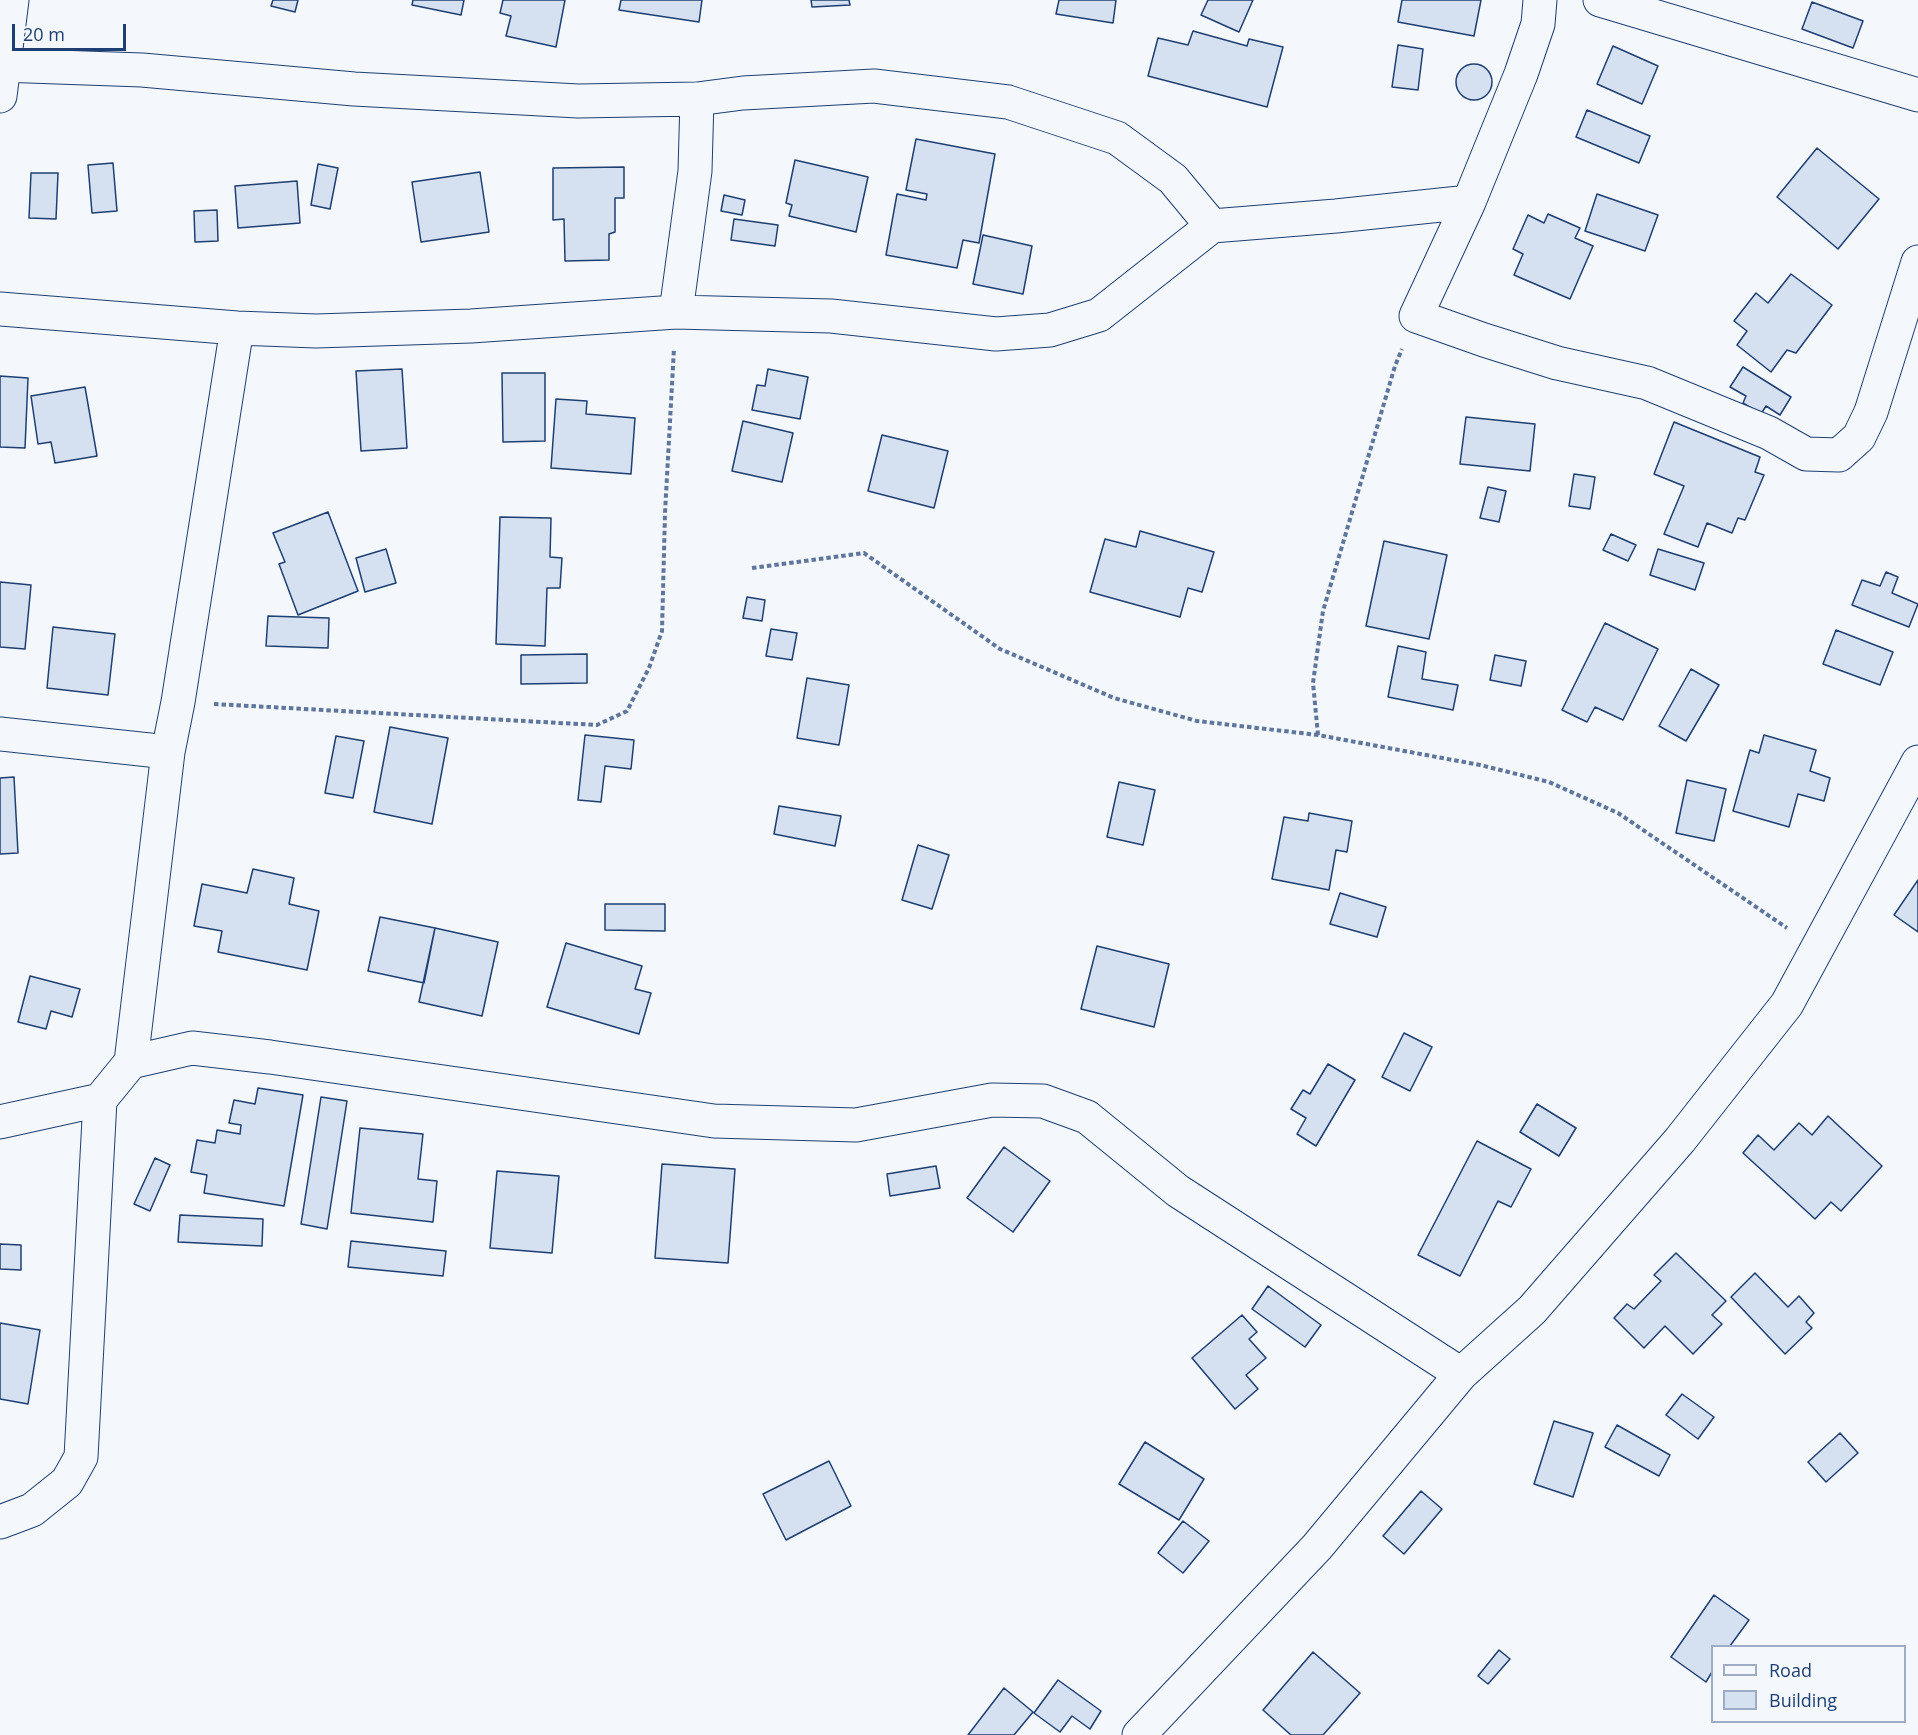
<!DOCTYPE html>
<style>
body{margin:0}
#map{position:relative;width:1918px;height:1735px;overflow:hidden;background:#f4f7fb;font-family:"Open Sans",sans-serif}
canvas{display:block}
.legend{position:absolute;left:1711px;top:1645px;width:195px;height:78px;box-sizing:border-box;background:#f4f7fb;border:2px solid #9eadc5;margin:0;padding:8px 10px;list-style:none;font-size:18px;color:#1d3f73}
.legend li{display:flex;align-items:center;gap:12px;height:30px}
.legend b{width:30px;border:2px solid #9eadc5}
.scale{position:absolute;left:12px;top:24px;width:114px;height:27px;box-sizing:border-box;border:3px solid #1d3f73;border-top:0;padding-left:8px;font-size:18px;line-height:21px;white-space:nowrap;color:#1d3f73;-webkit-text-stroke:4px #f4f7fb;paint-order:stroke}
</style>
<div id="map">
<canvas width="1918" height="1735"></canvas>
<ul class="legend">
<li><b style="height:8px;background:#f4f7fb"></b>Road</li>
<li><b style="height:16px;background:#d5e0f0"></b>Building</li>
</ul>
<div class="scale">20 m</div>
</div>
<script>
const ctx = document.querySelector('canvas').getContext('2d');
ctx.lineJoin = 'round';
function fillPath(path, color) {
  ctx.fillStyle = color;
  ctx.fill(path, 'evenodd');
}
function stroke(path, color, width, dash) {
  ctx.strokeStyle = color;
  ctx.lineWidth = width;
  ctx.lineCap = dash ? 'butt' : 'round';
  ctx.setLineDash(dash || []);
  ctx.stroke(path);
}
const building = new Path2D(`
 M273,0H298L295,12L271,6Z
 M413,0H464L461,15L412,5Z
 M503,0H565L556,47L506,36L511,16L500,13Z
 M621,0H702L699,22L619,10Z
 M811,0H849L850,5L812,7Z
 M1059,0H1116L1113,23L1056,14Z
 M1208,0H1253L1239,32L1201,15Z
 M1402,0H1481L1474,36L1398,22Z
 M1812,2L1863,21L1853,48L1802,29Z
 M1193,31L1247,46L1249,39L1283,47L1267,107L1148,76L1158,38L1188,45Z
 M1398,45L1423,49L1418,90L1392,87Z
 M1613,46L1658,66L1642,104L1597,84Z
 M1456 82a18 18 0 1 1 36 0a18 18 0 1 1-36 0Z
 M1587,110L1650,136L1639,163L1576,137Z
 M916,139L995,154L979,243L963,240L957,268L886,255L897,194L926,200L927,194L906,190Z
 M1817,148L1879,199L1838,249L1777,197Z
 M795,160L868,177L856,232L789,216L792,205L786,203Z
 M113,163L117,211L92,213L88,165Z
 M318,164L338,168L330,209L311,205Z
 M624,167V198H615V232L609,234V260L565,261L564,219L553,220V168Z
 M480,172L489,232L421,242L412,182Z
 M31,173H58L56,219L29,218Z
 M297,181L300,223L238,228L235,186Z
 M1597,194L1658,215L1645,251L1585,231Z
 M724,195L745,200L742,215L721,211Z
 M217,210L218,241L195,242L194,211Z
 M1548,214L1580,228L1575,238L1593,246L1570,299L1514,275L1523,254L1513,249L1528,215L1544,223Z
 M734,219L778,225L775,246L731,240Z
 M983,235L1032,246L1023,294L973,284Z
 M1791,274L1832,305L1796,353L1787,350L1771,372L1737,345L1747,331L1734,321L1756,293L1768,303Z
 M1743,367L1791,397L1780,415L1766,406L1761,414L1743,403L1746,396L1730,387Z
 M402,369L407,448L361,451L356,371Z
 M768,369L808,377L800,419L752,410L757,385L765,386Z
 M502,373H545V441L503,442Z
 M0,376L28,378L25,448L0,447Z
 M85,387L97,456L55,463L51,442L38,444L31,396Z
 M556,399L587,401L586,414L635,418L631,474L551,468Z
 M1466,417L1535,424L1530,471L1460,464Z
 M743,421L793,433L782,482L732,471Z
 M1674,422L1760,457L1755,472L1764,475L1745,520L1738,518L1732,533L1707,523L1698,547L1664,534L1684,486L1654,474Z
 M882,435L948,451L934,508L868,491Z
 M1574,474L1595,477L1590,509L1569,506Z
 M1488,487L1506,491L1499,522L1480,518Z
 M328,512L358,591L298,615L279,564L285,562L273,533Z
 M500,517L551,518L550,557L562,558L560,588H547L545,646L496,644Z
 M1140,531L1214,552L1202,592L1188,588L1180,617L1090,592L1105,539L1136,547Z
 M1611,534L1636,545L1628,561L1603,550Z
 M1384,541L1447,555L1429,639L1366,626Z
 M386,549L396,583L365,592L356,558Z
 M1658,549L1704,563L1695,590L1650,575Z
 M1886,572L1898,577L1892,593L1918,604L1909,627L1852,605L1862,580L1880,586Z
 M0,582L31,585L25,649L0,647Z
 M747,597L765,600L762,621L743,618Z
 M268,616L329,618L328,648L266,646Z
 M1605,623L1658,649L1623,720L1595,707L1587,722L1562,710Z
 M53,627L115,634L108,695L47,688Z
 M771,629L797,633L792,660L766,656Z
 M1836,630L1893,652L1880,685L1823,664Z
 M1398,646L1426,652L1422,679L1458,685L1453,710L1388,697Z
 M587,654V683L521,684V655Z
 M1495,655L1526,661L1521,686L1490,680Z
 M1691,669L1719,685L1686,741L1659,726Z
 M807,678L849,685L839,745L797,738Z
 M390,727L448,738L432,824L374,812Z
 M585,735L634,740L631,769L605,766L601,802L578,800Z
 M1764,735L1816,750L1810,771L1830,778L1824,801L1798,794L1789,827L1733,811L1750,750L1759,753Z
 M336,736L364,741L353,798L325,793Z
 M14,777L18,853L0,854V778Z
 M1687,780L1726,789L1714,841L1676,833Z
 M1119,782L1155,790L1143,845L1107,837Z
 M779,806L841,816L835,846L774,834Z
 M1309,813L1352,821L1347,852L1336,850L1329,890L1272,879L1284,817L1308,821Z
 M918,845L949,855L932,909L902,900Z
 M253,869L294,878L289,904L319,911L307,970L218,952L222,931L194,926L202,884L247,893Z
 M1918,880V932L1894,915Z
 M1340,893L1386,907L1377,937L1330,924Z
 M605,904H665V931L605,930Z
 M380,917L435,928L424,983L368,971Z
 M435,928L498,942L482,1016L419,1002Z
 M566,943L642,966L635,989L651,993L639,1034L547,1007Z
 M1097,946L1169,964L1154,1027L1081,1009Z
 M30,976L80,989L72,1017L51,1011L46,1029L18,1022Z
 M1404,1033L1432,1047L1410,1091L1382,1077Z
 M1328,1064L1355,1080L1316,1146L1297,1134L1306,1118L1291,1109L1303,1090L1310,1094Z
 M258,1088L303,1095L284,1206L204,1193L207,1175L191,1172L197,1140L215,1143L217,1130L240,1134L241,1125L229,1123L234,1100L255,1104Z
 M321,1097L347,1101L327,1229L301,1224Z
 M1537,1104L1576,1128L1559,1156L1520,1132Z
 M1828,1116L1882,1166L1841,1211L1831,1202L1815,1219L1743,1153L1758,1135L1774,1150L1799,1123L1812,1135Z
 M360,1128L423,1134L418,1179L437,1181L433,1222L351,1213Z
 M1477,1141L1531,1169L1511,1207L1498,1201L1460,1276L1418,1255Z
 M1004,1147L1050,1181L1013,1232L967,1198Z
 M155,1158L170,1165L150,1211L134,1204Z
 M662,1164L735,1169L728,1263L655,1258Z
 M936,1166L940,1188L890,1196L887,1174Z
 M497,1171L559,1176L552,1253L490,1248Z
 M180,1215L263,1219L262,1246L178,1242Z
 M351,1241L446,1251L443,1276L348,1267Z
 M0,1244L21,1245V1270L0,1269Z
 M1676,1253L1726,1301L1712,1315L1722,1324L1693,1354L1665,1326L1644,1348L1614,1318L1627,1304L1634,1309L1661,1281L1654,1275Z
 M1755,1273L1788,1307L1799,1296L1814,1313L1806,1322L1812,1328L1785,1354L1731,1297Z
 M1268,1286L1321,1325L1305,1347L1252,1309Z
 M1242,1315L1257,1332L1249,1339L1266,1358L1246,1375L1258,1389L1235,1409L1192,1358Z
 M0,1323L40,1330L28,1404L0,1399Z
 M1682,1394L1714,1417L1698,1439L1666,1415Z
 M1554,1421L1593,1433L1573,1497L1534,1484Z
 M1617,1425L1670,1455L1659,1476L1605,1447Z
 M1840,1433L1858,1453L1826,1482L1808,1462Z
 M1145,1442L1204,1479L1179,1520L1119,1484Z
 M829,1461L851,1506L786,1540L763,1494Z
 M1421,1491L1442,1509L1404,1554L1383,1536Z
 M1183,1521L1209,1541L1183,1573L1158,1553Z
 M1714,1595L1749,1620L1730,1646H1712V1672L1706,1682L1671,1657Z
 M1499,1650L1510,1659L1488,1684L1478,1676Z
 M1313,1652L1360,1693L1323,1735H1291L1263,1710Z
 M1058,1680L1101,1711L1090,1729L1072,1716L1060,1732L1034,1713Z
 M1004,1688L1033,1712L1014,1735H968Z`);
fillPath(building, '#d5e0f0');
stroke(building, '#1d3f73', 1.5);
const street = new Path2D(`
 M1600,0L1918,95
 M0,65L142,70L354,89L578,101L697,99L743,93L874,86L1008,102L1117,138L1173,179L1212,226
 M0,96L12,0
 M1469,202L1416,316L1484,340L1557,363L1647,383L1769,433L1806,454L1839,455L1859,437L1871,412L1918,262
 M0,309L237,328L316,331L471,326L676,312L831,316L996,334L1050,330L1099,315L1212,226L1336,216L1469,202L1521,74L1538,24L1540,0
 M676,312L695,171L697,99
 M0,734L168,752
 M131,1062L192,1048L270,1057L714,1121L856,1125L992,1100L1043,1101L1087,1117L1178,1191L1461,1374
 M0,1122L100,1100
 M0,1522L32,1510L67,1482L81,1457L100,1100L131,1062L168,752L178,702L237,328
 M1139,1735L1317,1547L1461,1374L1532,1310L1680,1140L1787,1004L1918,762`);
stroke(street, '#1d3f73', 35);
stroke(new Path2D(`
 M752,568L864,553L1000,649L1114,698L1197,721L1318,735L1480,765L1549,782L1618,813L1787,928
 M214,704L597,725L627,711L649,668L662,631L665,513L674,348
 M1318,735L1313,683L1323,611L1395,366L1402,349`), '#5e769c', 4, [4.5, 3]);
stroke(street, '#f4f7fb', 33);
</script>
